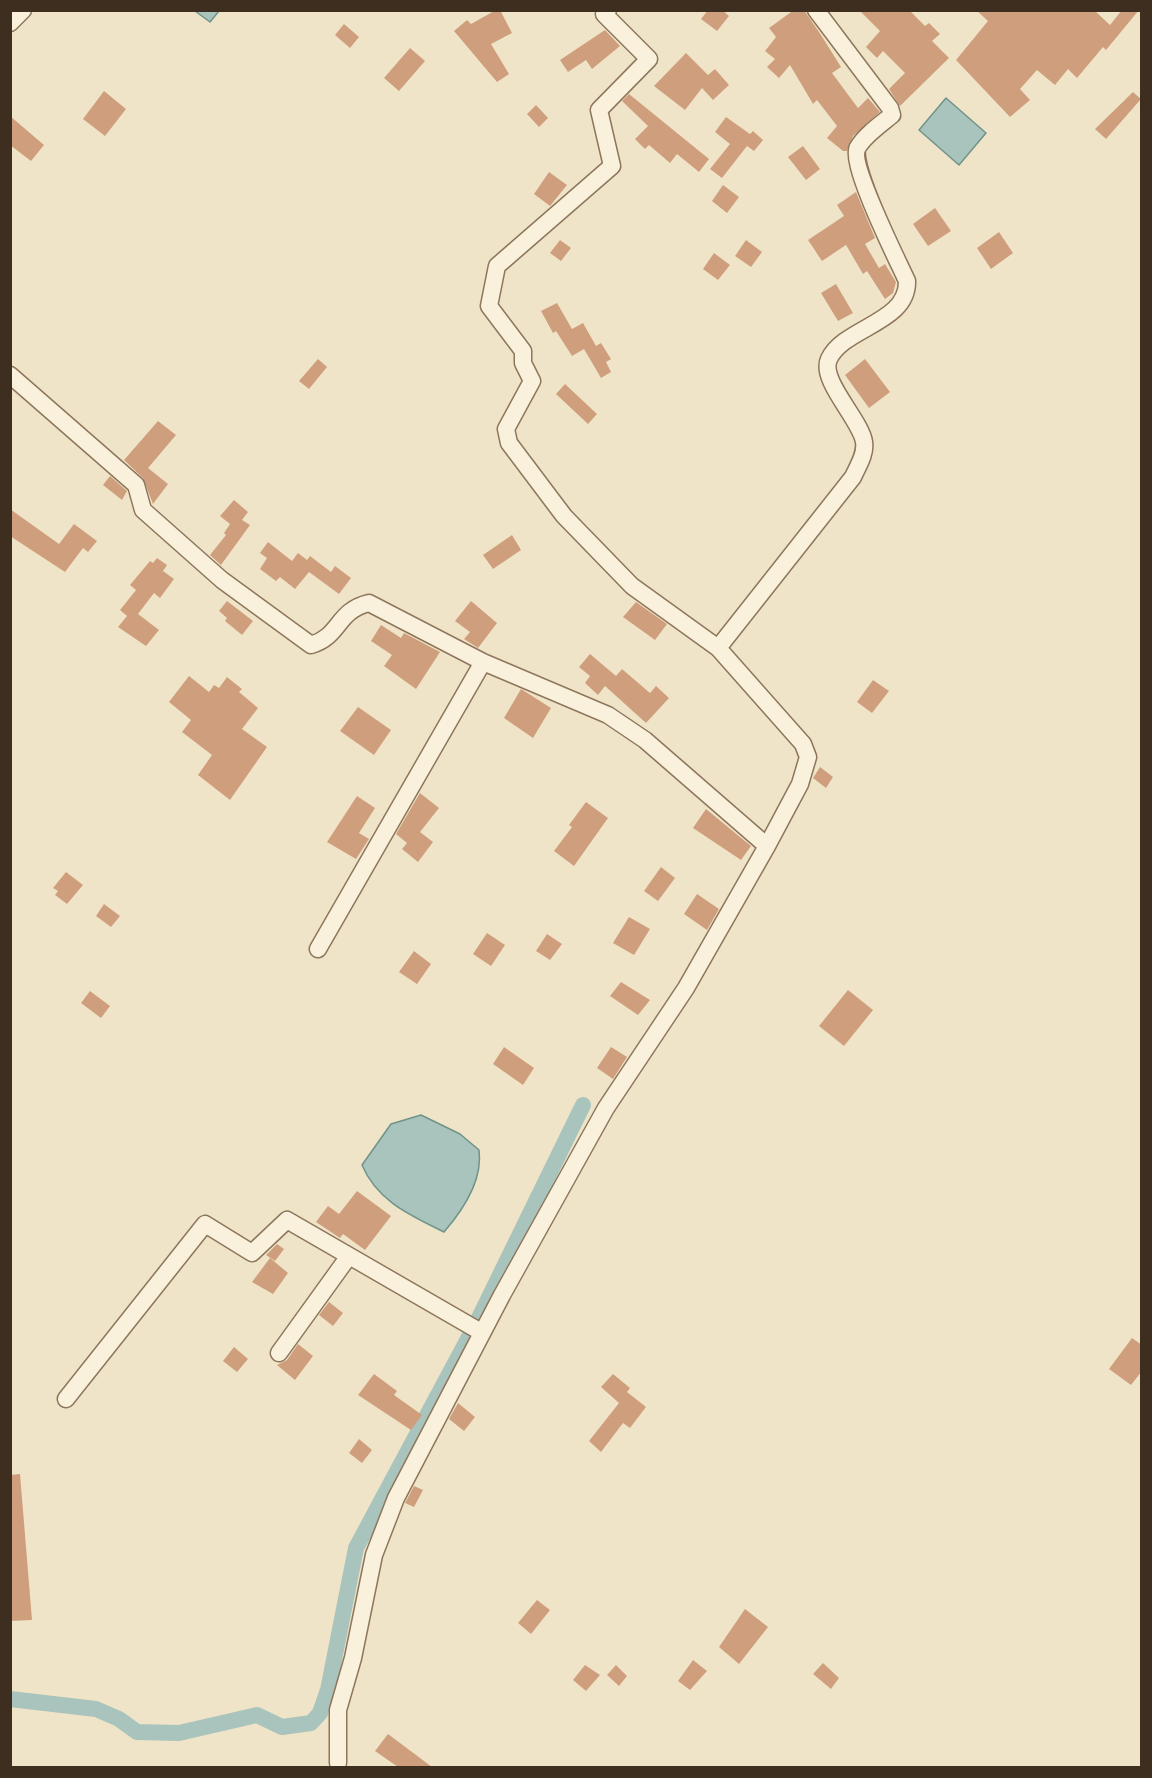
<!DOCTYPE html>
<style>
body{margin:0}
#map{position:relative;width:1152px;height:1778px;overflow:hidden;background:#f0e4c8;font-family:"Noto Serif",serif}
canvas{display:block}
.frame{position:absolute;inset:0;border:12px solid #3d2e20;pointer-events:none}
</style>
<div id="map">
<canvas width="1152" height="1778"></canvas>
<div class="frame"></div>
</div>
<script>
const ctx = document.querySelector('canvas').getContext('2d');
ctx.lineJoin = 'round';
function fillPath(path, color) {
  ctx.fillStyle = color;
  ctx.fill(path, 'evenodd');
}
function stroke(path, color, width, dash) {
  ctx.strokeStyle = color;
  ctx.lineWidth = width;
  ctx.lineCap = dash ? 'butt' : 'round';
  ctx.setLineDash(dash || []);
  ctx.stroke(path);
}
const water = new Path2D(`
 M195,11H219L210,22Z
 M946,98L986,133L959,165L919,130Z
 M421,1115L460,1134L479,1150C483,1180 464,1209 444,1232C410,1215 377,1201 362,1165L391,1124Z`);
fillPath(water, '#a9c4bc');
stroke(water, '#6f938a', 1.5);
stroke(new Path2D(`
 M10,1699L96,1709L119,1719L137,1732L179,1733L257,1715L282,1727L311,1723L320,1713L328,1690L356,1548L477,1322L583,1105`), '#a9c4bc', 16);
fillPath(new Path2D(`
 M496,10H500L512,33L491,44L509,74L497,82L454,31L467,20L471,24Z
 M708,10H722L729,16L717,31L701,19Z
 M794,10H804L821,35L841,67L832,73L858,108L868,98L880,112L853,136L847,151H843L827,138L837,126L817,100L813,104L790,65L779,78L767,67L775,59L765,51L776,37L769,28Z
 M859,10H909L925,26L929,23L940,34L932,41L949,58L900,106L889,89L905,73L883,51L877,58L866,47L880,31Z
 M976,10H1094L1110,25L1122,10H1139L1106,50L1103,47L1077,78L1068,69L1055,85L1037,70L1020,89L1030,100L1010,117L956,60L988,21Z
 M344,24L359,37L350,48L335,35Z
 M605,30L620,46L592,69L586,60L568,72L560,60Z
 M410,48L425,61L399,91L384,78Z
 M686,53L708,75L715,69L729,85L713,100L702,88L685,110L654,86Z
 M104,91L126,109L105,136L83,119Z
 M1133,92L1141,99L1106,139L1095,129Z
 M629,94L709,159L699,172L677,154L670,163L649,145L645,149L635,139L648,126L622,101Z
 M536,105L548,118L539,127L527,114Z
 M10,116L44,145L31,161L10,145Z
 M726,117L750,134L753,131L763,140L754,151L747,146L722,178L710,169L730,144L715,132Z
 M803,146L820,169L806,180L788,157Z
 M549,172L567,185L550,206L534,194Z
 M723,185L739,197L727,213L712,201Z
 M856,192L875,238L865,244L879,268L885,264L896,282L893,293L885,299L867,271L863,274L846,245L822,261L808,240L844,216L837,205Z
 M935,208L951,231L928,246L913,224Z
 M999,232L1013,253L991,269L977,248Z
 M560,240L571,248L561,261L550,253Z
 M746,240L762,252L751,267L735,256Z
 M714,253L730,265L718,280L703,269Z
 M836,284L853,313L838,321L821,293Z
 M557,303L572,329L583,323L596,346L601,343L611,359L606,362L611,372L601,378L584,349L572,356L556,331L553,333L541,311Z
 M318,359L327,367L309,389L299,381Z
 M865,359L890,392L869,408L845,375Z
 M565,384L597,414L588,424L556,394Z
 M158,421L176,435L148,468L168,484L153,504L143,478L124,460Z
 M110,476L127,491L122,500L103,485Z
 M234,500L248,512L242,520L250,525L221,565L210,555L226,535L224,533L230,524L220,516Z
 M10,509L59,544L74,524L97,541L88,552L83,548L65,572L10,536Z
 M512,535L521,550L493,569L483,555Z
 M268,542L292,561L298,553L307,560L310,556L331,572L335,566L351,578L339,594L309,572L295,589L280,577L276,581L260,569L267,558L260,553Z
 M157,558L167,565L163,571L174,579L160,598L154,593L138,614L159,630L146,646L118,627L127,616L120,610L136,590L130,585L150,561L153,563Z
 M227,601L253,621L242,635L225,621L227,618L219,611Z
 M471,601L497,623L478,648L464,639L470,632L455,621Z
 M636,602L667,624L655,640L623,617Z
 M381,625L401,638L404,633L440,652L416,689L384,666L392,655L371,641Z
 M590,654L616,676L622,669L650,693L656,686L669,698L646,723L605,686L598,695L585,683L590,676L579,667Z
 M189,676L209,692L214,685L219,688L227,677L242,689L239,692L258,708L242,729L267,747L230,800L198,775L212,755L182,732L191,720L169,702Z
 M873,680L889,691L872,713L857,702Z
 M521,689L551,708L533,738L504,718Z
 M358,707L391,730L374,755L340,731Z
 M820,767L833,777L826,788L813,778Z
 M420,793L439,808L420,832L433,842L418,862L402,849L407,843L396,834Z
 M357,796L375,808L359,833L369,839L356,859L327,842Z
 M586,802L608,818L574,866L554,851L572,827L569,825Z
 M706,809L751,846L741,860L693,828Z
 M661,867L675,878L658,901L644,891Z
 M66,872L83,885L67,904L55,895L58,891L53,888Z
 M697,894L719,909L707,930L684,914Z
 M104,904L120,916L111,927L96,916Z
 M629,917L650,929L634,955L613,943Z
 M487,933L505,945L491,966L473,954Z
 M547,934L562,944L550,960L536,951Z
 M414,951L431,964L417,984L399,972Z
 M621,982L650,1000L638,1015L610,996Z
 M848,990L873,1010L844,1046L819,1026Z
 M90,991L110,1006L101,1018L81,1003Z
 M504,1047L534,1068L523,1085L493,1064Z
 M611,1047L627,1057L613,1079L597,1068Z
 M357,1191L391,1216L365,1250L343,1234L340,1238L316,1222L328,1206L339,1214Z
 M277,1244L284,1249L275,1261L266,1255Z
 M270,1258L288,1273L273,1294L252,1282Z
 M329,1302L343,1313L333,1326L319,1315Z
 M1132,1338L1142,1345V1371L1131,1385L1109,1369Z
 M298,1344L313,1356L295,1380L277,1365L287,1360Z
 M234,1347L248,1359L237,1372L223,1361Z
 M374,1374L397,1391L394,1395L422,1415L411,1430L358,1395Z
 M613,1374L630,1388L627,1392L646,1407L630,1428L623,1423L601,1452L589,1441L619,1403L601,1387Z
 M458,1403L475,1417L464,1431L449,1419Z
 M359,1439L372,1450L362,1463L349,1453Z
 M20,1474L32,1620L10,1621V1475Z
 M414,1486L423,1490L414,1507L405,1503Z
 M537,1600L550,1610L531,1634L518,1623Z
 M745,1609L768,1627L739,1664L719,1647Z
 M693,1660L707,1671L690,1690L678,1681Z
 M823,1663L839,1678L831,1689L813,1674Z
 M585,1665L600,1675L586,1691L573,1680Z
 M616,1665L627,1676L619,1686L607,1675Z
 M388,1734L432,1767H398L375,1751Z`), '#cf9f7d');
const minor = new Path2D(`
 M608,10L604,14L649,59L599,110L612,166L497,266L489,306L523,351V363L532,381L506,429L509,443L564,516L632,586L718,648
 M10,23L23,10
 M10,375L136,485L143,510L222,580L311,645C341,636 336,611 369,603L483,662L608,715L645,740L767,846
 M318,949L483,662
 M279,1353L349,1256
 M66,1399L205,1224L252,1253L287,1220L481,1332
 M338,1763V1710L353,1658L374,1555L396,1498L502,1295L606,1108L686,988L767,846L800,784L808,757L803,744L718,648L853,477C858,466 866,454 864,442C861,420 819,380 829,359C844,327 908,323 907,281C898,261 848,162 858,147C865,135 881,124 892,115L890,108L816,10`);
stroke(minor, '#8d765c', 19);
stroke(minor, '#faf1dc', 16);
</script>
